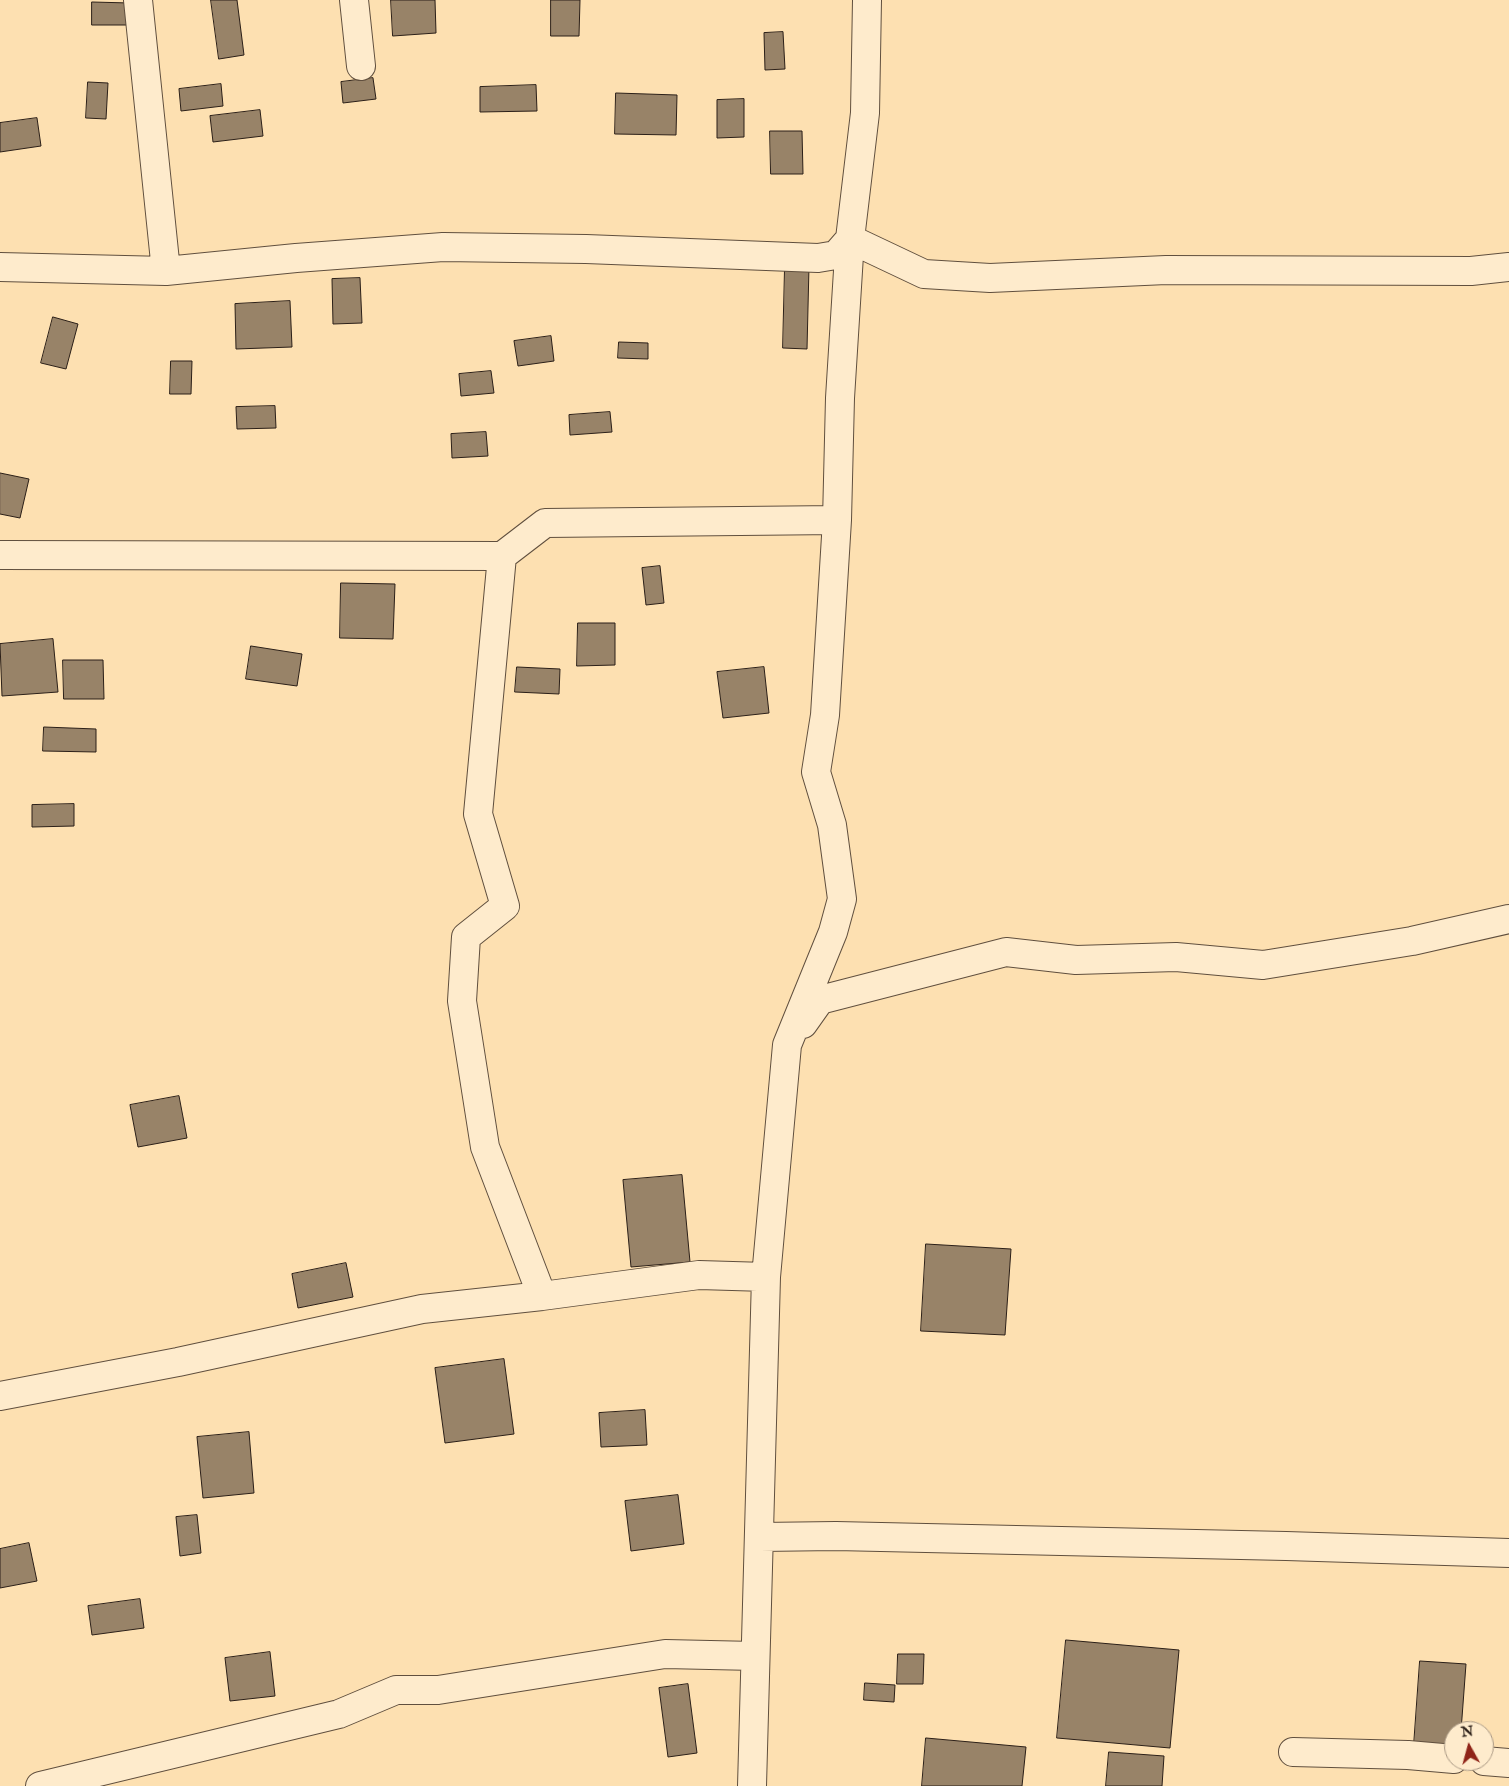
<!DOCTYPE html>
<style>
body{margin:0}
#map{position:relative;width:1509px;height:1786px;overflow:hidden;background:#fde0b1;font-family:"IM FELL English",serif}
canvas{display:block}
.north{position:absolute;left:1444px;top:1721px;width:50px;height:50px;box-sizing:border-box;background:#feebcc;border:1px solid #aa9984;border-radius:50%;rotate:353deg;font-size:14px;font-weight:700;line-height:20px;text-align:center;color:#2b1f18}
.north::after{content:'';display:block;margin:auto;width:18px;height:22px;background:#8f2418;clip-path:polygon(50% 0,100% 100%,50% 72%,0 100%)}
</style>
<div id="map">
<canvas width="1509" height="1786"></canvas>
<div class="north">N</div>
</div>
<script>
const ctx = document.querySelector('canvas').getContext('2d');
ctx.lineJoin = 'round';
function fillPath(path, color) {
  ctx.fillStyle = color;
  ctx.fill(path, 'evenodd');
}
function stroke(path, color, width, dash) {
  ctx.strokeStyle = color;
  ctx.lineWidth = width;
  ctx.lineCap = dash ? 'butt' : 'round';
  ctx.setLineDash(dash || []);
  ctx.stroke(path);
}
const building = new Path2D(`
 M211,0H237L244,55L219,59Z
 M391,0H435L436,33L393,36Z
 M551,0H580L579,36H551Z
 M92,2L130,3L129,25H92Z
 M783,32L785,69L765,70L764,33Z
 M373,78L376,99L343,103L341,82Z
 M88,82L108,83L106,119L86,118Z
 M221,84L223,106L181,111L179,89Z
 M536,85L537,111L480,112V87Z
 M616,93L677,95L676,135L615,134Z
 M744,99V137L717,138V100Z
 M260,110L263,136L213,142L210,116Z
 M37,118L41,146L0,152V123Z
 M770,131H802L803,174H771Z
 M785,266H809L807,349L783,348Z
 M360,278L362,323L333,324L332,279Z
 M290,301L292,347L236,349L235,304Z
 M53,317L78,324L66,369L41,363Z
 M551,336L554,361L518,366L514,341Z
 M619,342L648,343V359L618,358Z
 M171,361H192L191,394H170Z
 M491,371L494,393L461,396L459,374Z
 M275,406L276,428L237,429L236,407Z
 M610,412L612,432L570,435L569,415Z
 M486,432L488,456L452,458L451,434Z
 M0,473L29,479L20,518L0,514Z
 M660,566L664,603L646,605L642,568Z
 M341,583L395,584L393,639L340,638Z
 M578,623H615V665L577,666Z
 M53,639L58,692L2,696L0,644Z
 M251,646L302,654L297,686L246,679Z
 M63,660H103L104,699H64Z
 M517,667L560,669L559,694L515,692Z
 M764,667L769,713L723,718L717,672Z
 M44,727L96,729V752L43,751Z
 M74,804V826L32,827V805Z
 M179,1096L187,1138L138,1147L130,1105Z
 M682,1175L690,1262L631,1267L623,1180Z
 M926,1244L1011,1249L1005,1335L921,1331Z
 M346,1263L353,1297L298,1308L292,1274Z
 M504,1359L514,1434L445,1443L435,1368Z
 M645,1410L647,1445L601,1447L599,1413Z
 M249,1432L254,1493L203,1498L197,1437Z
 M678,1495L684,1544L631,1551L625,1501Z
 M197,1515L201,1553L180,1556L176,1517Z
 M29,1543L37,1581L0,1588V1549Z
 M140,1599L144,1628L92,1635L88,1606Z
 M1066,1640L1179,1650L1170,1748L1057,1738Z
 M270,1652L275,1696L230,1701L225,1658Z
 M898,1654H924L923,1684H897Z
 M1420,1661L1466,1664L1461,1731H1454V1748L1414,1745Z
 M865,1683L895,1685L894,1702L864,1700Z
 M688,1684L697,1753L668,1757L659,1688Z
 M926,1738L1026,1747L1022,1786H922Z
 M1109,1752L1164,1756L1162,1786H1106Z`);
fillPath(building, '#988368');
stroke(building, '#2b1f18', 1);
const minor = new Path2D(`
 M138,0L166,271
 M354,0L361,66
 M0,267L166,271L296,258L443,247L586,249L818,258L836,255L850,239L865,113L867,0
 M0,555L502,556L545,523L837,520
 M502,556L478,814L505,906L466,937L462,1001L485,1147L542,1296
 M803,1024L820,1000L1006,952L1076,960L1176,957L1263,965L1412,941L1509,919
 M0,1396L178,1362L422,1309L542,1296L699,1275L766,1277
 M760,1537L836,1536L1286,1546L1509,1553
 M1293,1752L1408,1755L1454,1759
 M1484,1761L1509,1763
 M40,1786L339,1714L396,1690H438L665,1654L755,1656
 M752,1786L766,1277L787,1045L833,932L842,899L832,825L816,772L825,715L837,520L840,398L850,239L924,274L990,278L1166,270L1471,271L1509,267`);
stroke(minor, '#604f3e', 30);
stroke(minor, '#feebcc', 28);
</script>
